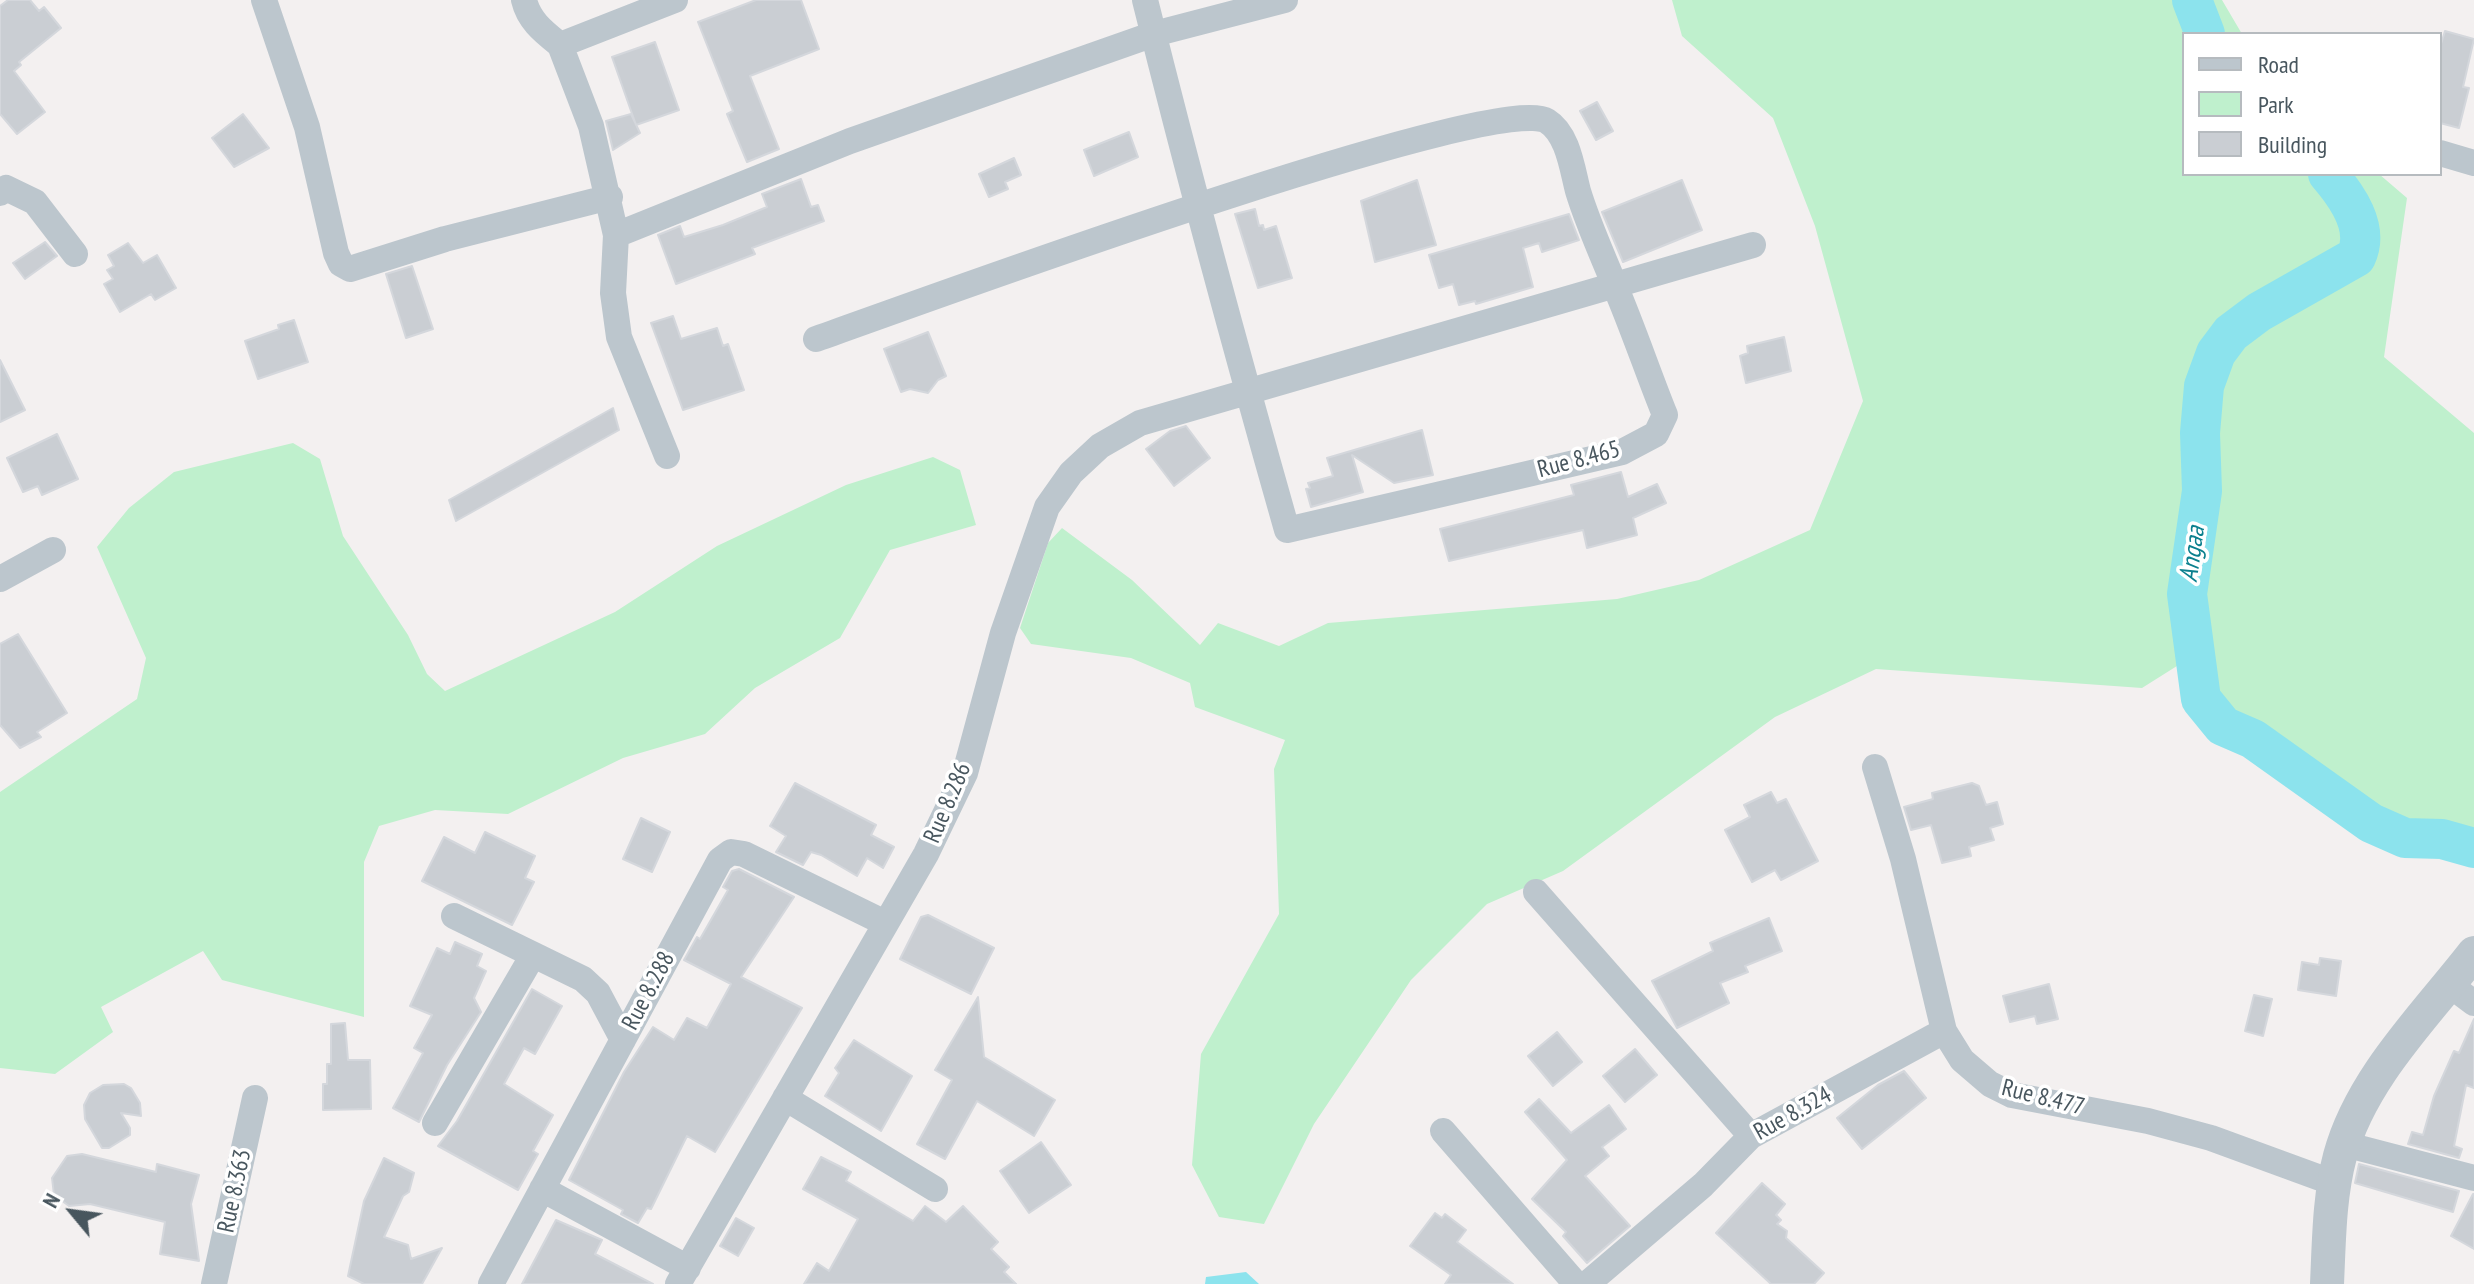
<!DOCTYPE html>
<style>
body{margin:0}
#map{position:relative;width:2474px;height:1284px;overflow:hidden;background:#f3f0f0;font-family:"PT Sans Narrow",sans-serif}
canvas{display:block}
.legend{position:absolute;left:2182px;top:32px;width:260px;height:144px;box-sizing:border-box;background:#fff;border:2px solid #b6bbbf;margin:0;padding:10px 14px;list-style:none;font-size:24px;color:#48565e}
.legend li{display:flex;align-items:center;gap:16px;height:40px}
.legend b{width:40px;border:2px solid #b6bbbf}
.north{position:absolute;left:32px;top:1172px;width:80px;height:80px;-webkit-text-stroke:6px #fff;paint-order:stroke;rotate:299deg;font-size:22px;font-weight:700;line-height:32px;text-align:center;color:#48565e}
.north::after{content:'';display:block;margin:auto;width:28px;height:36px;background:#48565e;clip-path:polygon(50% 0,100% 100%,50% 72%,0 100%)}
</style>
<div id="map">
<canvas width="2474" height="1284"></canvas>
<ul class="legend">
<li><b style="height:10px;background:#bcc6cd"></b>Road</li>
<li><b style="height:22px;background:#bff0cd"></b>Park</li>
<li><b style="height:22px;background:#caced3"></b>Building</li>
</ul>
<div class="north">N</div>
</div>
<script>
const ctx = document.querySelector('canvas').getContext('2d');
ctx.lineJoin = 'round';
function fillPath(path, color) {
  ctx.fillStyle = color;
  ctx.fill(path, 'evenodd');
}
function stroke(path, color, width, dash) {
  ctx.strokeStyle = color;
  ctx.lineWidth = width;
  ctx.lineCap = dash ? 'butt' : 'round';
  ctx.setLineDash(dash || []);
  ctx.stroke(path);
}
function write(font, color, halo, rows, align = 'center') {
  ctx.font = font + ' "PT Sans Narrow",sans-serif';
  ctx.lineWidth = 7;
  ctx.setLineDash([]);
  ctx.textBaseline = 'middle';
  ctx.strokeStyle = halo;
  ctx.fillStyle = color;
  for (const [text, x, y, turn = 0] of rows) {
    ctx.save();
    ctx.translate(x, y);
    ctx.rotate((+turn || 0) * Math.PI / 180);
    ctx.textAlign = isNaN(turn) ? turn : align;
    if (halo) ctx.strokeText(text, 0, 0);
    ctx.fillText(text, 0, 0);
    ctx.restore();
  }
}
fillPath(new Path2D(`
 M1672,0H2222L2242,34H2184V174H2379L2407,198L2384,357L2474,433V848L2442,839L2405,838L2371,823L2253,739L2223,726L2201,699L2196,654L2142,688L1876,669L1775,717L1563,871L1487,904L1411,980L1314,1124L1264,1224L1219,1217L1192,1165L1201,1054L1279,914L1274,769L1285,740L1195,707L1190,683L1131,658L1031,644L1020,628L1048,543L1062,528L1132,580L1200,645L1218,623L1279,646L1328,623L1617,599L1699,580L1810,530L1863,401L1815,226L1773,118L1682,36Z
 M293,443L320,459L343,536L408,635L427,674L445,691L615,612L717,546L846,485L933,457L960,470L976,525L890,550L840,638L755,688L705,734L623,758L508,814L435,810L379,826L364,862V1017L222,980L203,951L101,1007L113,1032L55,1074L0,1068V792L137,699L146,658L97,547L129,508L174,472Z`), '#bff0cd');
fillPath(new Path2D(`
 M1246,1272L1259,1284H1205L1206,1277Z`), '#8ce3ed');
stroke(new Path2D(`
 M2192,0L2205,34
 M2328,174C2347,196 2370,228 2356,257L2259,312L2231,333L2216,353L2204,386L2200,433L2202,491L2187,594L2201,699L2223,726L2253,739L2371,823L2405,838L2442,839L2474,848`), '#8ce3ed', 40);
const building = new Path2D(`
 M8,0H30L39,11L44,7L61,28L19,62L21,65L14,71L45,112L17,134L0,114V6Z
 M756,0H801L819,49L750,76L779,149L747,162L727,114L733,111L698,22Z
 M2445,31L2474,39L2463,87L2469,88L2459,128L2440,123V47Z
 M655,42L679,110L636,125L612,57Z
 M1597,102L1613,131L1596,140L1580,111Z
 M243,114L269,148L234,167L212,138Z
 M631,114L640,133L613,150L606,121Z
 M1129,132L1138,157L1094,176L1084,150Z
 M1014,158L1021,175L1005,182L1008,189L989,197L979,174Z
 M801,179L811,207L818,205L824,221L752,248L755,254L676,284L658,235L680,226L684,237L723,225L767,207L762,194Z
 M1417,180L1436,245L1375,262L1361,201Z
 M1682,180L1702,230L1623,262L1602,212Z
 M1255,209L1259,226L1263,225L1264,230L1276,226L1292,278L1258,288L1235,214Z
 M1569,214L1579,240L1542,252L1539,243L1523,248L1533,287L1476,304L1475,301L1459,305L1453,284L1439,288L1429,255Z
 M45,242L57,256L25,279L13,263Z
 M128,243L143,263L157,255L176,288L155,300L151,294L120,312L104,284L113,279L107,270L114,266L108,255Z
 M412,266L433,329L406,338L386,274Z
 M673,316L681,339L717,328L723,346L728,344L744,390L683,410L651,323Z
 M294,320L308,362L258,379L245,341L279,329L278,325Z
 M928,332L946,376L938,380L928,393L910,389L901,392L884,349Z
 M1784,337L1791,371L1746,383L1740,356L1748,353L1747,346Z
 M0,360L25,410L0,422Z
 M613,408L619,430L456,521L449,500Z
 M1186,426L1210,458L1174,486L1146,449L1170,431Z
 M1422,430L1433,475L1394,483L1352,455L1363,492L1311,507L1306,489L1310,488L1308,483L1333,476L1327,458Z
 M57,434L78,479L42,495L38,486L23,492L7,458Z
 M1621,472L1628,497L1657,484L1666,503L1633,518L1637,535L1587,548L1583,530L1449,561L1440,529L1574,495L1571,485Z
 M18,634L67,713L37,732L41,737L20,748L0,725V644Z
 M795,783L876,825L871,835L894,847L883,868L867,858L857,876L821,855L811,852L803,865L776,852L786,836L770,826Z
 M1972,783L1979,786L1986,805L1997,802L2003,824L1990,828L1994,840L1969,847L1971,856L1942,863L1931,825L1911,830L1904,807L1933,799L1932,793Z
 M1771,792L1777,803L1786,799L1818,861L1781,880L1775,870L1752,882L1725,830L1750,817L1744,805Z
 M641,818L670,832L652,872L623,859Z
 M485,832L535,856L525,878L534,882L512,925L422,881L444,837L475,853Z
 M739,869L794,897L741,977L802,1008L715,1152L687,1136L651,1209L647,1208L638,1223L621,1214L623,1210L569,1180L624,1072L653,1027L674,1040L687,1018L707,1028L731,984L684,960L697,937L700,939L728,890L723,887L732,871Z
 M928,915L994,948L971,994L900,959L921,917Z
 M1769,918L1782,951L1745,966L1748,972L1720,983L1729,1003L1677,1028L1652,981L1713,951L1710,943Z
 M455,942L482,954L477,966L486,971L474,998L481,1012L447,1065L419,1122L393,1108L423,1053L414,1048L432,1015L410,1006L437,948L450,954Z
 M2320,958L2341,961L2336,996L2298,990L2302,962L2319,965Z
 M2049,984L2058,1019L2037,1024L2035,1016L2010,1022L2003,996Z
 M532,989L562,1006L535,1054L524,1048L504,1084L553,1115L533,1151L538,1154L518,1190L438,1146L457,1121Z
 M2254,995L2272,999L2263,1036L2245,1031Z
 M978,997L984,1057L1055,1100L1034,1136L977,1101L945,1159L917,1144L952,1080L935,1070Z
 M2474,1019V1088L2466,1085L2454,1146L2462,1149L2459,1158L2408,1144L2412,1132L2423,1135L2434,1096L2454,1051L2459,1053Z
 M345,1023L348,1060H370L371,1109L323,1110V1084H327V1064H331V1024Z
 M1557,1032L1582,1062L1553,1086L1528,1056Z
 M854,1040L912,1076L881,1131L825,1096L839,1073L835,1068Z
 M1635,1049L1657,1075L1625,1102L1603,1076Z
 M1904,1071L1926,1098L1862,1149L1837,1118L1878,1085Z
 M124,1084L131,1088L140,1103L141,1116L121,1113L130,1128V1135L109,1148H102L85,1119L84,1105L90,1093L103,1085Z
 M1539,1099L1571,1133L1609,1105L1626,1129L1602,1147L1609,1156L1585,1176L1630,1226L1587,1263L1563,1236L1566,1232L1532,1199L1567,1160L1525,1112Z
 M1041,1142L1071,1185L1029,1213L1000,1171Z
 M82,1154L156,1172L157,1164L199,1175L191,1204L199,1261L160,1254L165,1222L90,1204L69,1206L54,1195L52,1178L67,1156Z
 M821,1157L851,1172L846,1181L913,1221L925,1206L946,1222L963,1206L998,1242L991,1249L1009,1267L1004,1272L1016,1284H804L817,1263L829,1271L858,1219L803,1189Z
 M384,1158L414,1173L409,1192L403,1196L384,1237L408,1245L411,1259L442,1248L422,1284H364L348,1276L364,1201Z
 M2359,1164L2459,1191L2453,1212L2355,1183Z
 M1762,1183L1785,1204L1776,1215L1781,1220L1777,1224L1787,1231L1786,1238L1824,1273L1814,1284H1771L1716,1233Z
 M2473,1194H2474V1249L2451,1236Z
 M1435,1213L1442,1218L1445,1214L1466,1230L1457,1242L1513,1284H1445L1451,1275L1410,1246Z
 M736,1218L754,1228L738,1256L720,1246Z
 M556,1220L602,1240L595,1254L653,1284H522Z`);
fillPath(building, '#caced3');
stroke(building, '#d4d7dc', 2);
stroke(new Path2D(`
 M264,0L307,127L336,253L341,264L350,269L445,239L610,197
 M524,0C529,21 544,32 560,45L675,0
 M560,45L591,126L616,235L850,141L1154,34L1285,0
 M2440,153L2474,163
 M0,193L6,188L35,202L75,254
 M616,235L613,293L619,337L667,456
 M816,339C906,307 1497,90 1547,121C1568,134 1572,168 1578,191C1588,224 1602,254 1615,286C1633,328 1648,373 1665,415L1656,434L1622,452L1287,530C1237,354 1189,177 1145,0
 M0,579L53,550
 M1875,767L1903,859L1944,1031L1962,1060L1990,1084L2012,1095L2148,1121L2211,1138L2334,1183
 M1536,892L1751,1136
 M454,916L583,979L598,993L623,1040
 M2450,985L2474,1003
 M785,1098L935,1189
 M435,1123L533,955
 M1443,1131L1576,1284
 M2344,1144L2474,1178
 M542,1189L688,1268
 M214,1284L255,1098
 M491,1284L720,860L731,852L744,854L885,923
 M678,1284L926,854L965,773L1003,633L1047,507L1071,473L1100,446L1140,423L1753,245
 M1587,1284L1703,1185L1751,1136L1944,1031`), '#bcc6cd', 26);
stroke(new Path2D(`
 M2327,1284C2329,1242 2329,1197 2340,1156C2361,1078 2426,1015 2474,953`), '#bcc6cd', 34);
write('24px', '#48565e', '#fff', [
 ["Rue 8.465",1579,460,-15],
 ["Rue 8.286",948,803,-67],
 ["Rue 8.288",649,991,-62],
 ["Rue 8.477",2043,1098,14],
 ["Rue 8.324",1793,1114,-29],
 ["Rue 8.363",235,1191,-78]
]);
write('italic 26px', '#0c808e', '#fff', [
 ["Angaa",2193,554,-82]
]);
</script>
